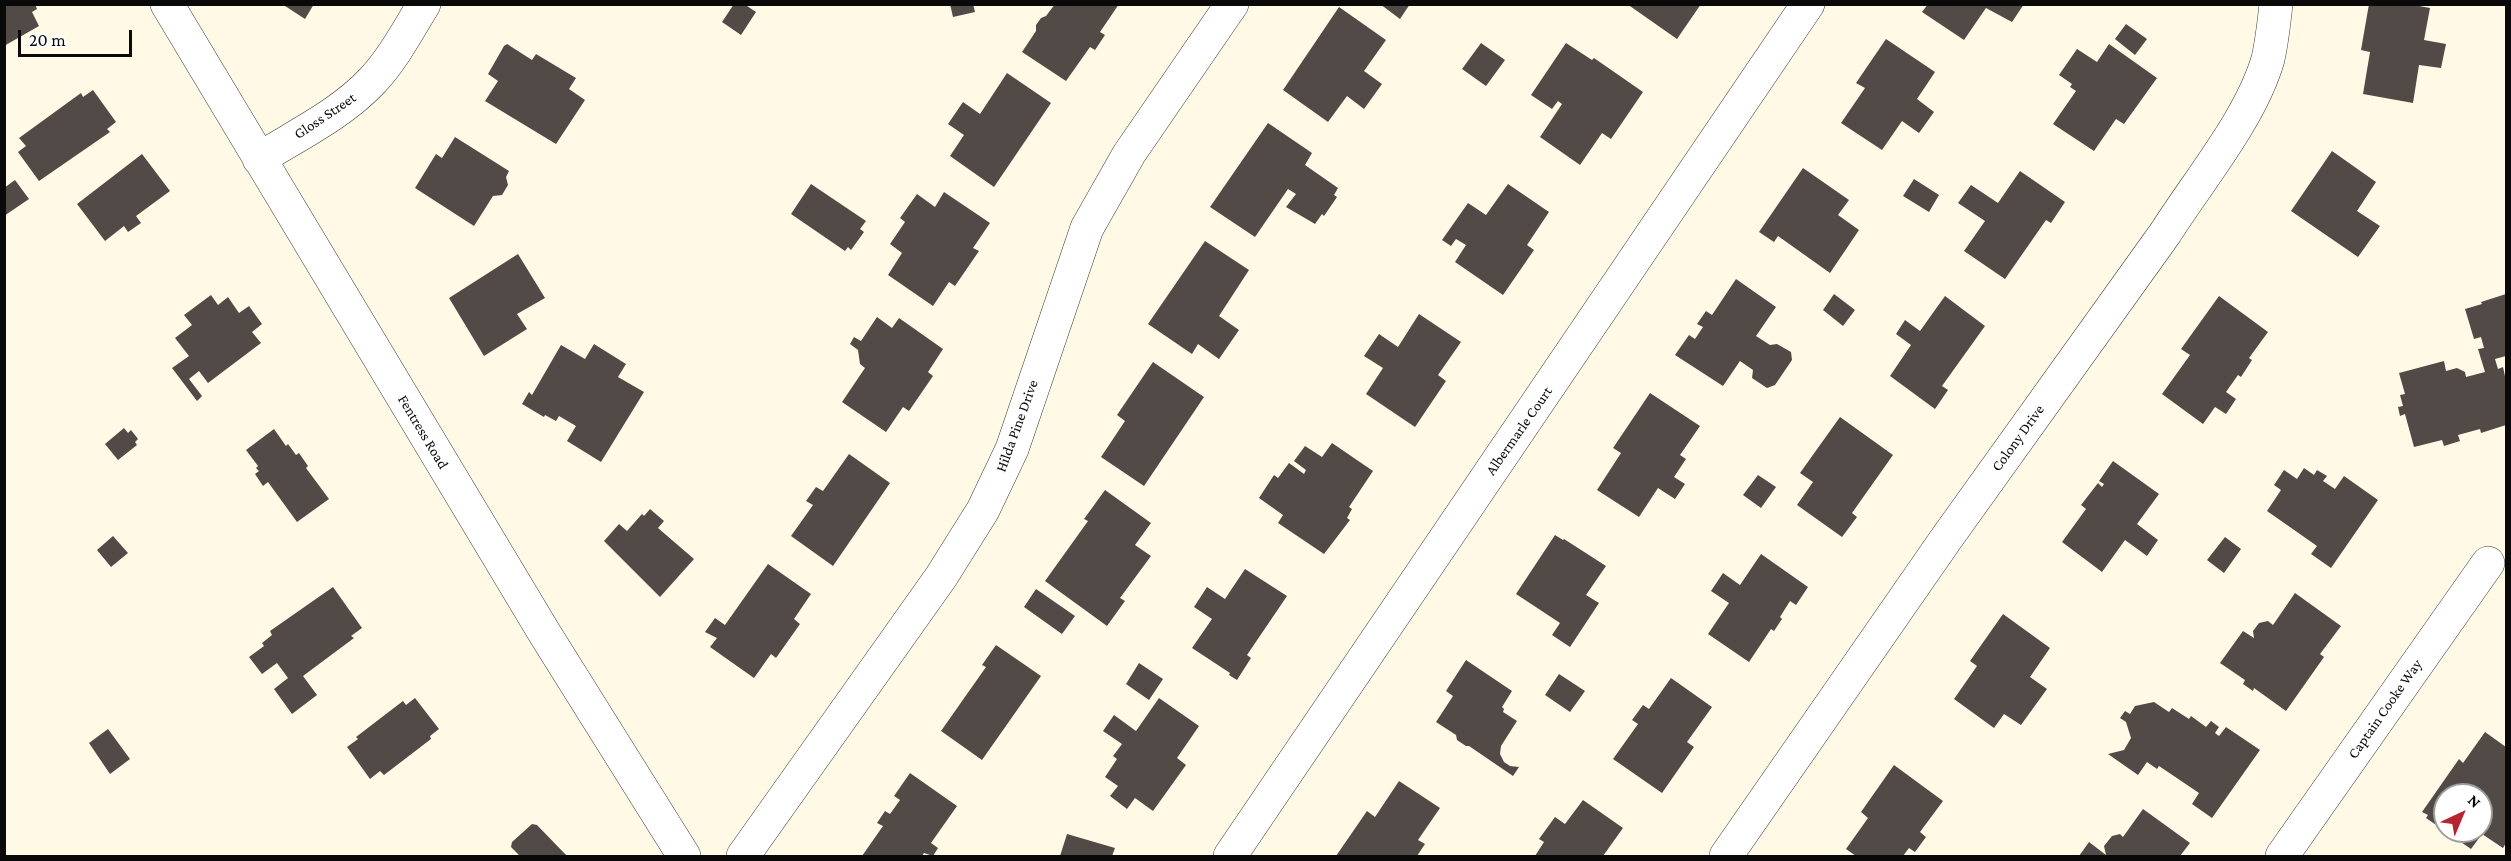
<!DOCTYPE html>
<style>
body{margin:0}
#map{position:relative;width:2511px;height:861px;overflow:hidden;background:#fff9e6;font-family:"Crimson Pro",serif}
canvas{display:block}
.frame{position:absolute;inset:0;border:6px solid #090909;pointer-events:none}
.north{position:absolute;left:2433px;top:783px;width:60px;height:60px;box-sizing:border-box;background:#fff;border:2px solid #9d9d9d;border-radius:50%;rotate:44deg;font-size:16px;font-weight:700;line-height:24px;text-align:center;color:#090909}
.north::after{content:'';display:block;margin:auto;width:21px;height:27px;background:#b72331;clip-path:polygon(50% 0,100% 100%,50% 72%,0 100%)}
.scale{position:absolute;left:18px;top:30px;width:114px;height:27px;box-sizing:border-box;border:3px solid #090909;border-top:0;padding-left:8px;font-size:18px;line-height:21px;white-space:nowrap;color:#090909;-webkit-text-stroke:4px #fff;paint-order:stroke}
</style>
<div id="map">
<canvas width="2511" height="861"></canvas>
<div class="frame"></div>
<div class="north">N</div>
<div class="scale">20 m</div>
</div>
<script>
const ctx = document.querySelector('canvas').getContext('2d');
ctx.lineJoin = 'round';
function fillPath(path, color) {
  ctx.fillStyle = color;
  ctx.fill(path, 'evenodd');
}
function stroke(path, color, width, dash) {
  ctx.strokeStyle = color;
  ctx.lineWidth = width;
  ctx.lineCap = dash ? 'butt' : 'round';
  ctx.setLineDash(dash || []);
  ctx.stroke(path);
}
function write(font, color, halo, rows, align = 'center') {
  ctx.font = font + ' "Crimson Pro",serif';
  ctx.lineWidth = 6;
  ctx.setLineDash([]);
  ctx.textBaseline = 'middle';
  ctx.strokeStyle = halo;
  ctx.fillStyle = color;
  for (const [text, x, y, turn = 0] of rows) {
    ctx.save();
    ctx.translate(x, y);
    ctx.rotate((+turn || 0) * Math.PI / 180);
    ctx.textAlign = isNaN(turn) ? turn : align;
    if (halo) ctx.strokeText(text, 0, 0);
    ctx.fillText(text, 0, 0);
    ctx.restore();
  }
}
fillPath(new Path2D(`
 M4,4H35L37,9L32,12L39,26L4,46Z
 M282,4H314L305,19Z
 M734,4H744L756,12L741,35L722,22Z
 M950,4H973L975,12L953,17Z
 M1055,4H1119L1100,32L1105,35L1095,50L1090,47L1066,81L1022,52L1036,31V25L1041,18L1046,16Z
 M1380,4H1410L1400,19Z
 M1627,4H1701L1677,39Z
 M1928,4H2024L2012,22L1986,8L1964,40L1922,12Z
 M2369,4H2408L2430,8L2424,40L2446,44L2441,68L2419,65L2413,103L2363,94L2370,52L2361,50Z
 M1339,7L1386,40L1364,71L1382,84L1364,109L1347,96L1328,122L1283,90Z
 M2126,24L2147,39L2135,55L2115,39Z
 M1886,39L1935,72L1917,99L1934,112L1919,133L1902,121L1882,150L1841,123L1865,88L1856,83Z
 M1481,43L1505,60L1486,86L1462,69Z
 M1566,43L1592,60L1594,58L1643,92L1611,139L1602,133L1580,165L1540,137L1562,104L1558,101L1552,109L1531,95Z
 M507,44L532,60L536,54L576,78L569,89L585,100L556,144L485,101L498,81L488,74L504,46Z
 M2109,44L2157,78L2124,124L2116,119L2094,151L2053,124L2076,91L2070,87L2072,84L2059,75L2077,49L2097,62Z
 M1007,73L1051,103L994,187L950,156L964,135L948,124L963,102L980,114Z
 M93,90L116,122L107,129L110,132L39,181L18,152L26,146L19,138L81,93L83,97Z
 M1268,123L1312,153L1305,165L1338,188L1334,195L1337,197L1324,216L1322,214L1315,224L1286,207L1296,194L1288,189L1255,237L1210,207Z
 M455,137L509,171L506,177L508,185L502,195L493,196L474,226L415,188L436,154L442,158Z
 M2332,151L2376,182L2357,211L2380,226L2358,257L2291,211Z
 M142,154L170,191L136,216L141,223L128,232L124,226L105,241L77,204Z
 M1803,168L1849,200L1838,215L1859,230L1830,273L1778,236L1774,242L1759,232Z
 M2020,171L2065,202L2051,223L2046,220L2005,279L1964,251L1985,221L1958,203L1971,185L1998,203Z
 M1914,179L1939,195L1929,212L1903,196Z
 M15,180L29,199L4,216V188Z
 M811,184L866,221L860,229L864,232L851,250L848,247L845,251L791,214Z
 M1508,184L1549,212L1527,245L1534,250L1503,295L1455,262L1466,245L1456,239L1451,246L1442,240L1468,203L1486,215Z
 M944,192L990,223L973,248L979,251L955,286L949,282L933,306L888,275L902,253L890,244L905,222L900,218L917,194L935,207Z
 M1205,241L1249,270L1219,316L1239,330L1219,359L1198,344L1192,354L1148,324Z
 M518,254L545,298L517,314L527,329L484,356L449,298Z
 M1736,279L1776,307L1756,336L1770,345L1777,344L1791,352L1792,360L1775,385L1767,388L1752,378L1753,370L1740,361L1723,386L1675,355L1689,335L1695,339L1703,327L1697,324L1706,311L1712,315Z
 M1834,294L1855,310L1843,326L1823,310Z
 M2506,294V356L2495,359L2498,369L2503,367L2506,381V425L2481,433L2480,429L2458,435L2460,441L2444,446L2442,440L2414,447L2405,414L2400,416L2398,407L2403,406L2400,395L2405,394L2399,373L2444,361L2446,371L2457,368L2465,372L2466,377L2485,372L2478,349L2484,348L2481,337L2474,339L2465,309L2482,304L2481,302Z
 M211,295L218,305L228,297L239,313L249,306L262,324L252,332L261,343L208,383L199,371L189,379L202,396L197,401L172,368L189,356L175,338L192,325L184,315Z
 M1945,296L1985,326L1942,386L1948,390L1935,409L1890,376L1911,345L1896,334L1905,320L1920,331Z
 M2219,296L2268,332L2249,358L2252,360L2241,377L2238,375L2226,392L2236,399L2226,414L2215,407L2203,424L2162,394L2190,355L2181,349Z
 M1419,314L1461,342L1438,375L1446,381L1415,427L1366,394L1383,368L1364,356L1379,334L1398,347Z
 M877,317L892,328L899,318L943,349L928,372L933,376L909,411L903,407L886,432L842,402L865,368L860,364L858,350L850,344L854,337L861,341Z
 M594,344L626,364L618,377L644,392L601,462L567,441L576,426L559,416L556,421L545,415L544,417L522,404L529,392L532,395L561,345L585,359Z
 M1153,362L1204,397L1144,486L1101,457L1125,421L1117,415Z
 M1650,393L1700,426L1680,455L1686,459L1674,477L1685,484L1675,499L1658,488L1639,517L1597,490L1621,453L1613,448Z
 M1840,417L1893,455L1852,513L1857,517L1842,537L1797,505L1813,482L1800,473Z
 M124,428L128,433L131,430L138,439L135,442L137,445L118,460L105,444Z
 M274,429L286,446L288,444L296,455L299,453L308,466L306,468L329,499L297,522L268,482L263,486L255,474L259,471L256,468L258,466L246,450Z
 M1332,443L1373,471L1349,507L1352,509L1347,518L1350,520L1324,554L1278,523L1283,515L1259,498L1274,475L1278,478L1289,463L1304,474L1306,470L1294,461L1305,446L1322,457Z
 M849,454L890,483L833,566L791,536L813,505L806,501L816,487L823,491Z
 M2113,461L2159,494L2137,524L2158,540L2147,556L2125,540L2102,572L2062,542L2086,509L2081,505L2098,483L2102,487L2104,484L2099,481Z
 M2304,468L2314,475L2317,470L2327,476L2323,481L2335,489L2344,476L2378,500L2331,568L2311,554L2317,546L2267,511L2281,490L2274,485L2284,470L2297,479Z
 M1758,475L1776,487L1761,508L1743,495Z
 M1105,490L1151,523L1135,545L1151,556L1120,598L1125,601L1107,626L1045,581L1088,521L1084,519Z
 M650,509L664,521L658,528L694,559L660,597L604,541L619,524L627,531L642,514L644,516Z
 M1555,535L1563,540L1564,539L1606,566L1586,595L1599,603L1570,647L1552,635L1560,623L1516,594Z
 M113,536L128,553L111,567L97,550Z
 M2225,537L2241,549L2224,573L2207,560Z
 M1761,554L1808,587L1796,605L1790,601L1780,617L1782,619L1774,631L1771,629L1749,662L1708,634L1729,603L1711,591L1723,573L1740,585Z
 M768,564L811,594L794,619L800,624L776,658L771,654L754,678L710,647L717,638L705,632L715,618L725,625Z
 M1245,569L1287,596L1247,655L1251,658L1237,680L1229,675L1230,673L1192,648L1212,619L1194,607L1207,587L1225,599Z
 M333,587L362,628L351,636L354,638L303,676L317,695L292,714L274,689L288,678L277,663L262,674L249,657L264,646L262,643L272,635L270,631Z
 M1036,589L1075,616L1062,634L1024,607Z
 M2295,593L2341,626L2320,654L2324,657L2286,711L2254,688L2253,691L2243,684L2245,680L2220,663L2243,631L2254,638L2253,631L2259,623L2268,621L2273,625Z
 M2003,614L2050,648L2030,677L2047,689L2021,725L2004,714L1994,728L1954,699L1977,666L1970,661Z
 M996,645L1041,676L982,760L941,731L986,667L982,665Z
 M1466,660L1512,691L1502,707L1504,709L1503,712L1517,721L1501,746L1500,754L1504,762L1510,766L1519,767L1513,776L1469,746H1466L1457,740L1456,735L1436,722L1453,696L1446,691Z
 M1139,663L1163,679L1149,700L1126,684Z
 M1559,674L1585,691L1570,712L1545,695Z
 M1671,678L1712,707L1687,742L1694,747L1662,793L1613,759L1638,724L1632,720L1643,705L1649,709Z
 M415,698L439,729L430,736L431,739L384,775L380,771L370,779L347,747L358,739L356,737L403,701L406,705Z
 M1159,698L1199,726L1177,758L1186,765L1153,811L1135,798L1127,809L1110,796L1118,786L1105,777L1117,759L1113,756L1122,744L1103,731L1114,715L1136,731Z
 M2154,702L2169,712L2172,708L2189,719L2191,716L2206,727L2211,721L2219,727L2215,733L2219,736L2226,727L2260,750L2212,818L2192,804L2199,793L2159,766L2157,769L2147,762L2138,775L2108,754L2124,750L2131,738L2126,722L2120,718L2125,711L2130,714L2135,706Z
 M108,729L130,759L110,774L89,743Z
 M2485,732L2506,747V843L2503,848L2482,834L2471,849L2445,831H2481V795H2445V831L2426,818L2428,815L2422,812L2459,759L2463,763Z
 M1894,765L1943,801L1920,832L1926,837L1915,852L1909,848L1903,856H1856L1846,849L1868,818L1861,812Z
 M910,773L957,806L931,843L938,848L933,856L924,853L922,856H862L883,826L877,823L885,811L890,814L900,800L894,796Z
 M1399,781L1440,808L1418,840L1425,844L1417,856H1336L1367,811L1375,817Z
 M1583,800L1623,828L1603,856H1535L1544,842L1539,839L1555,817L1565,824Z
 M2143,809L2190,843L2180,856H2079L2089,842L2106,855L2104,846L2112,836L2120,834L2123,837Z
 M532,824L537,825L567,856H520L511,847L512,842Z
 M1067,834L1115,848L1112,856H1060Z`), '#524a46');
const minor = new Path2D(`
 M167,4L545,634L684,856
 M259,159C297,135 341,114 372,81C393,59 408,30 424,4
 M743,856L941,577L983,510L1012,449L1087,228L1129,154L1232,4
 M1230,856L1808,4
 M1726,856L1946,539L2166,232C2199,180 2251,118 2268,59C2272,41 2274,23 2276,4
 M2282,856L2488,563`);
stroke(minor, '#3c3c3c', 34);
stroke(minor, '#fff', 33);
write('15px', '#090909', '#fff', [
 ["Gloss Street",325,116,-34],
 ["Hilda Pine Drive",1017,426,-70],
 ["Albermarle Court",1519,431,-55],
 ["Fentress Road",423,432,59],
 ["Colony Drive",2018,438,-54],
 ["Captain Cooke Way",2385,709,-55]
]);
</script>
